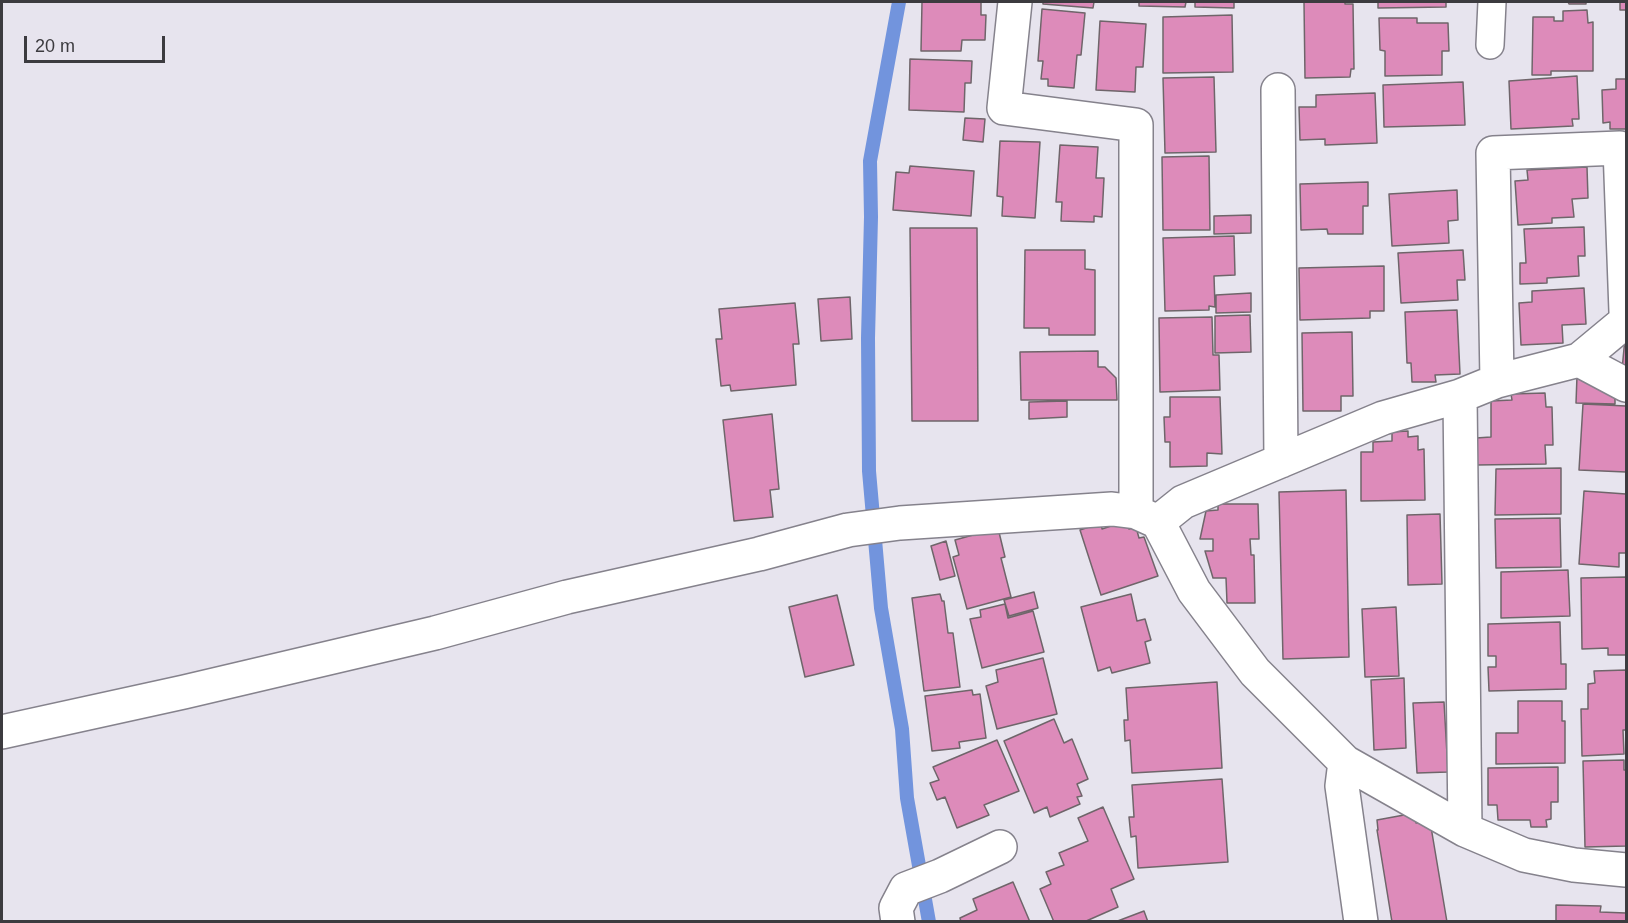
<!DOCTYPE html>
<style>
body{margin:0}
#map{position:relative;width:1628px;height:923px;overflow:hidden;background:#e7e4ee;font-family:Helvetica,sans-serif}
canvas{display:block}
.frame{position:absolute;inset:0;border:3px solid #3c3b3f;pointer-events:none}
.scale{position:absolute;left:24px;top:36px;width:141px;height:27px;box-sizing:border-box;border:3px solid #3c3b3f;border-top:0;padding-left:8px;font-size:18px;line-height:21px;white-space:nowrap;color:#3c3b3f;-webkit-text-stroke:4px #e7e4ee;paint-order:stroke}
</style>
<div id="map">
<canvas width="1628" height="923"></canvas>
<div class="frame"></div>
<div class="scale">20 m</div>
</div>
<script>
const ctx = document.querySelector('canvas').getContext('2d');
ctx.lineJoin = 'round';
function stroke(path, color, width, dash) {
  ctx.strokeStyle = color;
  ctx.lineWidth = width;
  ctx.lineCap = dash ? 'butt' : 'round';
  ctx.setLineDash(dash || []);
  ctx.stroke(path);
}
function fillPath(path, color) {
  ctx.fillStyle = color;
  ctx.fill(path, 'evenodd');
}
stroke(new Path2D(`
 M899,2L870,161L871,217L868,338L869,471L881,608L902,729L907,798L929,922`), '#7294dd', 14);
const building = new Path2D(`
 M922,2H981V15H986L985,40H962L961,51H921Z
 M1043,2H1094L1093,8L1043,4Z
 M1139,2H1186L1185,7L1139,6Z
 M1195,2H1234V8L1195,7Z
 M1304,2H1345V4H1353L1354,69H1351L1350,77L1305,78Z
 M1378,2H1446V7L1378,8Z
 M1568,2H1586V4H1569Z
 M1620,2H1626V10H1620Z
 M1042,9L1085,13L1081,55H1077L1074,88L1048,86V79H1041L1043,61H1038Z
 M1587,10L1588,23L1593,22V71H1551V75H1532L1533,17H1554V21H1563V11Z
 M1232,15L1233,72L1163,73V17Z
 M1379,18H1417V23H1448L1449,51H1442V75L1385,76V51L1380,50Z
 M1100,21L1146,24L1143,67H1136L1135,92L1096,90Z
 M910,59L972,61L971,83H965L964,112L909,110Z
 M1577,76L1579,119H1572L1573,126L1511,129L1509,81Z
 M1214,77L1216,152L1165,153L1163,78Z
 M1616,79H1626V129H1610V122L1603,123L1602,90L1616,89Z
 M1463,82L1465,125L1384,127L1383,85Z
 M1375,93L1377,143L1325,145V139L1300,140L1299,107H1316V95Z
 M965,118L985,119L983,142L963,140Z
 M1000,141L1040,142L1035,218L1002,216L1003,197L997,196Z
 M1060,145L1098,147L1096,178H1104L1102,217L1094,216V222L1061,221L1062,202H1056Z
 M1209,156L1210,230H1163L1162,157Z
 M910,166L974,171L971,216L893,210L896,172L909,173Z
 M1587,167L1588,198L1572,199L1574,217L1552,218V223L1518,225L1515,181L1528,180L1527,170Z
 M1368,182V206H1363V234H1328L1327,229L1301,230L1300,184Z
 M1457,190L1458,220L1448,221L1449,243L1392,246L1389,194Z
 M1251,215V233L1214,234V216Z
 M1584,227L1585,256H1578L1579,276L1547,278V283L1520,284V263H1526L1524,229Z
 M910,228H977L978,421H912Z
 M1234,236L1235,275L1214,276L1215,307L1209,306V310L1165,311L1163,238Z
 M1025,250H1085V269L1095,270V335H1049V328H1024Z
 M1463,250L1465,280H1457L1458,300L1401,303L1398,253Z
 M1384,266V311H1370V318L1300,320L1299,268Z
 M1584,288L1586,324L1562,325L1563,343L1521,345L1519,303L1532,302V291Z
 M1251,293V312L1216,313V295Z
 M850,297L852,339L821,341L818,299Z
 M795,303L799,344H793L796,385L731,391L730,385L721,386L716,339H722L719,309Z
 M1457,310L1460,374L1435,375L1436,382H1412L1411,363H1407L1405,312Z
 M1250,315L1251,352L1215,353V316Z
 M1212,317L1213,355H1219L1220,390L1160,392L1159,318Z
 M1352,332L1353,396H1341V411H1303L1302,333Z
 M1625,338H1626V370H1622Z
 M1098,351V367H1105L1116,378L1117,400H1021L1020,352Z
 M1577,376L1615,393V404L1576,403Z
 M1545,393L1546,407H1552L1553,445H1545L1546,464L1476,465V438L1491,437V401L1512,400L1511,394Z
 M1170,397H1220L1222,454L1207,453V466L1170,467V442H1165L1164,417H1170Z
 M1067,401V417L1029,419V402Z
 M1583,404L1626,406V472L1579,470Z
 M772,414L779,489L770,490L773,517L734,521L723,420Z
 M1408,431V437L1418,436V450L1424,449L1425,500L1361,501V452H1373V442L1392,441V432Z
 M1561,468V514L1495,515L1496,469Z
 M1346,490L1349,657L1283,659L1279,492Z
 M1584,491L1626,494V553H1619V567L1579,564Z
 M1218,504H1258L1259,539H1250L1251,555H1254L1255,603H1227L1226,578H1213L1205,551H1213V539H1200L1206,511L1218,510Z
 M1440,514L1442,584L1408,585L1407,515Z
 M1560,518L1561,567L1496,568L1495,519Z
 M1126,521L1129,529L1136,527L1139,538L1144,537L1158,576L1101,595L1080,530L1101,523L1102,529Z
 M998,528L1005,557L1001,558L1011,597L967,609L953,557L959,555L955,540Z
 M946,541L955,576L940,580L931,546Z
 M1568,570L1570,616L1501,618V572Z
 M1626,577V655H1608V648L1582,649L1581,578Z
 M1034,592L1038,608L1009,616L1004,600Z
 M940,594L942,601H944L948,633H953L960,687L924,691L912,598Z
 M1131,594L1137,621L1145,619L1151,640L1145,642L1150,663L1112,673L1110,667L1098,671L1081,607Z
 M837,595L854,665L805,677L789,607Z
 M1005,604L1008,618L1033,611L1044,652L982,668L970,619L981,617L980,610Z
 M1396,607L1399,676L1365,677L1362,609Z
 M1560,622L1561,664H1566V689L1489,691L1488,667H1496V656H1488V624Z
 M1043,658L1057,714L997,729L986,686L998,682L996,670Z
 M1626,670V730H1623L1624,754L1582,756L1581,709H1588V684L1595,683L1594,671Z
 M1404,678L1406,748L1374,750L1371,680Z
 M1217,682L1222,768L1132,773L1130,740L1125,741L1124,720H1128L1126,688Z
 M972,690L973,695L980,694L986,738L959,742L960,748L932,751L925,696Z
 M1518,701H1562V721H1565V763L1496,764V733H1518Z
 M1444,702L1448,772L1417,773L1413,703Z
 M1054,719L1064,743L1072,739L1088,779L1077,784L1082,796L1077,797L1080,804L1050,817L1047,807L1034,813L1004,741Z
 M997,740L1019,791L984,805L989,815L957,828L945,797L937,800L930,783L939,780L933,767Z
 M1624,760V770H1626V846L1585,847L1583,761Z
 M1558,767V802H1551V819L1546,820L1547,827H1531L1530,820H1498L1497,805H1488V768Z
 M1222,779L1228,862L1138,868L1136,836L1131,837L1129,817H1134L1132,785Z
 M1103,807L1134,879L1111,889L1118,907L1084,922H1054L1040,889L1051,884L1046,872L1064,865L1059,853L1088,841L1078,818Z
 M1415,813L1416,823L1430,821L1447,922H1392L1377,830H1378L1377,820Z
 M1013,882L1030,922H961L960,918L977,910L973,899Z
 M1556,905L1601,906L1600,912L1626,913V922H1556Z
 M1144,911L1148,922H1115Z`);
fillPath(building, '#dd8bba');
stroke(building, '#6f656a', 1.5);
const lane = new Path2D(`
 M1490,45L1492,2`);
const street = new Path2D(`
 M1015,2L1004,108L1136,125V512
 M1278,90L1281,461
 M1579,360L1626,385
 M1497,381L1493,153L1620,148L1626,312
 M1460,396L1465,830
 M1158,522L1183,502L1383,418L1460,396L1497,381L1579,360L1626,321
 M2,732L184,692L435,633L567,597L759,554L848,530L900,523L1112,509L1136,512L1158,522L1194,591L1255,672L1345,762L1465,830L1524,855L1574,865L1626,870
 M1345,762L1342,786L1361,922
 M898,922L896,908L906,889L940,876L1000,847`);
stroke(lane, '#85828c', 30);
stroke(street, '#85828c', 36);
stroke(lane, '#fff', 27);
stroke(street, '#fff', 33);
</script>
